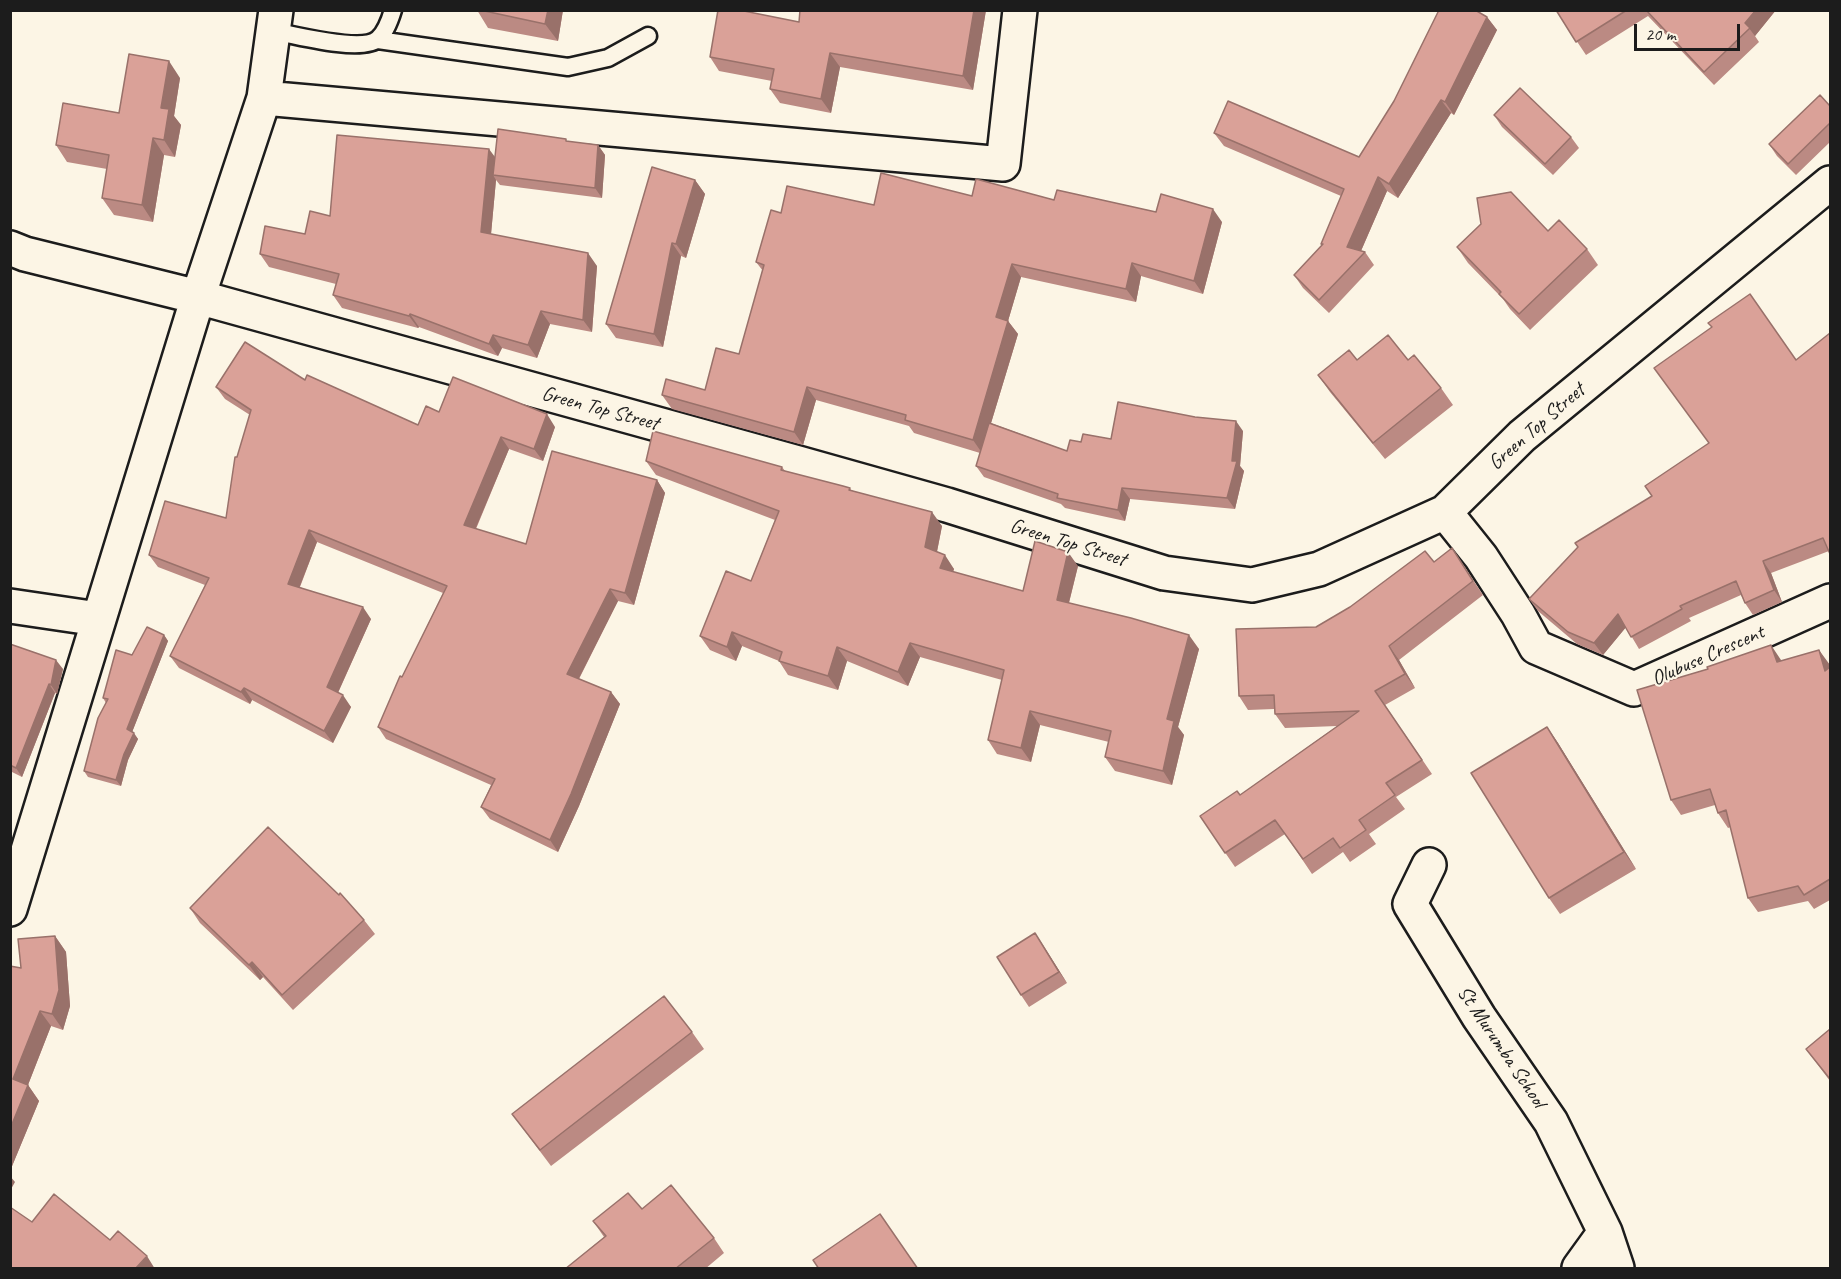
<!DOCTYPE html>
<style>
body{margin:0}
#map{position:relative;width:1841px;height:1279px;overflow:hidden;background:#fcf5e5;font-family:Caveat,sans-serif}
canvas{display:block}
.frame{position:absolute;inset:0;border:12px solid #1c1c1c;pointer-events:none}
.scale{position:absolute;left:1634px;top:24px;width:106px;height:27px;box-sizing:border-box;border:3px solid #1c1c1c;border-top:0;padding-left:8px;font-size:18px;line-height:21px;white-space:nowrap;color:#1c1c1c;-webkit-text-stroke:4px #fcf5e5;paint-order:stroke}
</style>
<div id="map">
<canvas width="1841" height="1279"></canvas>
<div class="frame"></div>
<div class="scale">20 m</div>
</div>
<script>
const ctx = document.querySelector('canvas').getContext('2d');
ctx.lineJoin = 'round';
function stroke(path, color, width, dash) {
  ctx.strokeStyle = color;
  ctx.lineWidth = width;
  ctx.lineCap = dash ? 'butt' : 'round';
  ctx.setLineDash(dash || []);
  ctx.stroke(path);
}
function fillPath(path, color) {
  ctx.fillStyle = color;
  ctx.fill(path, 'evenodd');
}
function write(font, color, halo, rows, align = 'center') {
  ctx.font = font + ' Caveat,sans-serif';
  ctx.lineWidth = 4.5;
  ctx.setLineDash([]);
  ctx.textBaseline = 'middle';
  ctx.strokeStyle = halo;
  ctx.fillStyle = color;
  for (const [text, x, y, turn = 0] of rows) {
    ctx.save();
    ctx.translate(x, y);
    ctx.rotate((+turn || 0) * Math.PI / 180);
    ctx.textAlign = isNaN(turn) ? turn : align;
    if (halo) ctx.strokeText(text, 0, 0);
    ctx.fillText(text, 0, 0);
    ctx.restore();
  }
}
const service = new Path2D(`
 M273,31C294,35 362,53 378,39C386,32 390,20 393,10
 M378,40L568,67L608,58L648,36`);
const minor = new Path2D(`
 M264,98L1003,164L1020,10
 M10,248L25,254L198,297L798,463L947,505L1164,573L1252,585L1319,569L1445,512L1522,436L1830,183
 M1445,512L1481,557L1518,614L1536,647L1634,689L1830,601
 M10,606L98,619
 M1429,865L1410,904L1479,1017L1551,1122L1605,1232L1617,1268
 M10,909L198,297L264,98L276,10
 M1579,1268L1605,1232`);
stroke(service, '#1c1c1c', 21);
stroke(minor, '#1c1c1c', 38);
stroke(service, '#fcf5e5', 16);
stroke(minor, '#fcf5e5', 33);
fillPath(new Path2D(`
 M477,10H563L558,41L488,28Z
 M986,10L973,90L840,67L831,113L780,103L770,89L772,81L719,71L710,57L799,22Z
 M1439,10H1480L1478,12L1487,17L1497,30L1454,115L1451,113L1398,198L1387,191L1361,251L1365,252L1374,265L1329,313L1303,288L1294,275L1322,245L1321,244L1341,196L1224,146L1214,133L1359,157L1394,101Z
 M1556,10H1776L1755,36L1759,42L1714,85L1648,16L1586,55Z
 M180,78L174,116L181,125L175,157L164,155L153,222L114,215L102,198L107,169L67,162L56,145L119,113Z
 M1830,106V142L1796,175L1777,156L1769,144Z
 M1494,115L1571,137L1579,148L1553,175L1502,127Z
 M568,142L598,145L605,155L602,198L500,185L496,180L491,234L597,266L592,332L550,324L537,358L502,348L498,356L419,327L418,328L342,308L333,295L336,284L269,267L260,254L305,234L330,216L495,157Z
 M695,180L705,194L686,258L681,256L663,347L616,338L606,324Z
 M972,196L1054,200L1156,212L1222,222L1203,294L1141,276L1136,302L1021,277L1008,321L1018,334L991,423L1067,451L1081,442L1243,431L1240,466L1244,471L1235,509L1130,499L1125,521L1065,508L1061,504L984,477L976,466L980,453L914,433L909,426L816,400L803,445L672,409L662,395L705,390L739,354L763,271L756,262L781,213Z
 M1548,231L1587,249L1598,265L1530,330L1510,309L1503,299L1468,263L1457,247Z
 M1750,294L1829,551L1771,573L1782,602L1753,615L1745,603L1741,595L1689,618L1691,621L1639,649L1626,627L1603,655L1577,644L1538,611L1529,599L1652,496L1709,443L1712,327Z
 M1357,360H1408L1441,388L1453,405L1385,459L1330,392L1318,375Z
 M305,380L418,425L439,412L555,427L543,461L509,449L476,529L526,544L657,480L665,493L634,605L618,601L579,679L611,692L620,704L579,806L558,852L490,819L481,807L491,785L386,739L378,727L443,593L317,542L300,587L371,619L338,693L351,707L333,743L252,700L250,704L179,668L170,656L205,585L158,567L149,555L226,518L250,415L225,399L216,387Z
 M646,461L782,467L785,471L850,488L851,490L942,526L937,552L954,569L953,572L1023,591L1078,566L1069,603L1199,649L1178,727L1184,735L1172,785L1115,771L1105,757L1109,742L1040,725L1031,762L997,754L988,740L1002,680L920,657L908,686L847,661L838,690L788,675L779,661L742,646L736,661L710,650L700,636L751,581L775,520L656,475Z
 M1452,548L1483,595L1399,660L1415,688L1385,705L1432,774L1396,797L1405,809L1369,834L1376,844L1350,862L1343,852L1312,874L1285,834L1235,867L1200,816L1240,795L1337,726L1285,728L1275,714L1274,709L1248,710L1239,696L1316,627L1434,562Z
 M164,635L168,641L132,732L138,739L128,760L121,786L88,777L84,771L106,703L103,698L132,655Z
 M10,644L63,669L57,694L55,693L22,777L10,771Z
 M1819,650L1830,667V900L1814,909L1808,901L1758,912L1748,898L1731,827L1728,828L1718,813L1715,805L1681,815L1671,800L1781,660L1782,661Z
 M1547,727L1558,743L1636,869L1560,914L1549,898Z
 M190,908L364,920L375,934L293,1010L263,977L260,980L200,923Z
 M1035,933L1067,983L1029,1007L1021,995Z
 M55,936L66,952L70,1006L63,1030L51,1026L28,1085L39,1101L10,1171L21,968Z
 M1830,1029V1081L1806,1049Z
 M692,1032L704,1049L551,1166L512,1114Z
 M642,1209L714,1238L724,1253L705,1269H565L604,1237L593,1221Z`), '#bb8a83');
fillPath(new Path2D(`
 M548,10H563L558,41L545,24Z
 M974,10H986L973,90L963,76Z
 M1756,10H1776L1755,36L1745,23Z
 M1487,17L1497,30L1454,115L1445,102Z
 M830,53L840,67L831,113L821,99Z
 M169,61L180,78L174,116L181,125L175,157L164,140L161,108Z
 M1441,100L1451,113L1398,198L1389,184Z
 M153,138L164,155L153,222L142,205Z
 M598,145L605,155L602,198L595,188Z
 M489,149L498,161L493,175L496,180L490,245L481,232Z
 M1378,177L1387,191L1357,260L1347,247Z
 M695,180L705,194L686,258L676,244Z
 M1213,209L1222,222L1203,294L1194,281Z
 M672,243L681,256L663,347L654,334Z
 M588,253L597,266L592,332L583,320Z
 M1132,263L1141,276L1136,302L1126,289Z
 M1012,264L1021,277L1008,321L1018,334L982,453L973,440L996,317Z
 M541,311L550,324L537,358L528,345Z
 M410,314L419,327L418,328L409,316Z
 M493,335L502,348L498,356L489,344Z
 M807,387L816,400L803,445L794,432Z
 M547,414L555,427L543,461L534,449Z
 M1236,421L1243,431L1240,466L1244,471L1235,509L1227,498L1232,461Z
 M501,437L509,449L472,537L464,525Z
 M657,480L665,493L634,605L625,593Z
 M1122,488L1130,499L1125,521L1118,510Z
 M932,512L942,526L935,561L925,547Z
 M309,530L317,542L296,596L288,584Z
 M1068,552L1078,566L1066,614L1057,600Z
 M945,555L954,569L949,582L940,568Z
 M1763,561L1771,573L1782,602L1774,590Z
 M610,589L618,601L575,686L567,674Z
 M363,607L371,619L335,699L327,687Z
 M1618,614L1627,626L1603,655L1594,643Z
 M732,632L742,646L736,661L727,647Z
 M164,635L168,641L131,735L127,729Z
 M1189,635L1199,649L1178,727L1184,735L1172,785L1163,771L1167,719Z
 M910,643L920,657L908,686L898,672Z
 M1771,645L1781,660L1787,677L1777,662Z
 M1389,646L1399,660L1415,688L1405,674Z
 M837,647L847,661L838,690L828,676Z
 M1819,650L1830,665V669L1825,671Z
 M56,660L63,669L57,694L51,685Z
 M49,684L55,693L22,777L16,768Z
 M244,688L252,700L250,704L241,692Z
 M611,692L620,704L579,806L558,852L550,840Z
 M343,695L351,707L333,743L324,731Z
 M1030,711L1040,725L1031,762L1021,748Z
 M1547,727L1558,743L1636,869L1624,852Z
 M134,733L138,739L128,760L121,786L116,780L124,754Z
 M1035,933L1043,945L1067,983L1059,972Z
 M55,936L66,952L70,1006L63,1030L52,1014Z
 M252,962L263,977L260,980L249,965Z
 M40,1011L51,1026L24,1095L13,1079Z
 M28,1085L39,1101L10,1171V1129Z
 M10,1176L15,1182L10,1191Z
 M147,1256L155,1269H135Z`), '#99716a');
const building = new Path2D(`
 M480,10H548L545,24Z
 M718,10H739L799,22L800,10H974L963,76L830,53L821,99L770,89L774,69L710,57Z
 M1439,10H1475L1487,17L1445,102L1441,100L1389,184L1378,177L1347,247L1365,252L1319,300L1294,275L1323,244H1321L1344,189L1214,133L1228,101L1359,157L1394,101Z
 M1556,10H1627L1576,42Z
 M1646,10H1756L1745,23L1750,28L1704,72Z
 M129,54L169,61L161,108L169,109L164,140L153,138L142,205L102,198L109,155L56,145L63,103L119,113Z
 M1520,88L1571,137L1545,164L1494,115Z
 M1820,95L1830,106V123L1788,164L1769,144Z
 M498,129L566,139V141L598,145L595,188L493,175Z
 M337,135L489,149L481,232L588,253L583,320L541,311L528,345L493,335L489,344L410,314L409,316L333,295L339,274L260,254L265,226L305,234L310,211L330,216Z
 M652,167L695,180L676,244L672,243L654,334L606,324Z
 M881,173L972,196L976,179L1054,200L1057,190L1156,212L1161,194L1213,209L1194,281L1132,263L1126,289L1012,264L996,317L1008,321L973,440L905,420L906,415L807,387L794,432L662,395L666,379L705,390L716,348L739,354L764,265L756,262L771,210L781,213L787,186L874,205Z
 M1511,192L1548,231L1559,220L1587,249L1519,314L1499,294L1501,292L1457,247L1481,224L1477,198Z
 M1750,294L1796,360L1830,333V554L1823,538L1763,561L1774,590L1745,603L1736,581L1680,606L1682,609L1631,637L1618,614L1594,643L1568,632L1529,599L1578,547L1575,543L1652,496L1645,486L1709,443L1654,368L1712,327L1708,323Z
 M1388,335L1408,360L1414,355L1441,388L1373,443L1318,375L1349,350L1357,360Z
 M245,342L305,380L307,375L418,425L426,406L439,412L453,377L547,414L534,449L501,437L464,525L526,544L552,451L657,480L625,593L610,589L567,674L611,692L571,794L550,840L481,807L495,779L378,727L400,676L402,677L447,586L309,530L288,584L363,607L327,687L343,695L324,731L244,688L241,692L170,656L209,578L149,555L165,501L226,518L235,457H237L251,410L216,387Z
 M1118,402L1195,417L1236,421L1232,461H1237L1227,498L1122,488L1118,510L1057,498L1058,494L976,466L989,423L1067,451L1070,440L1081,442L1083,434L1111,439Z
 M653,431L782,467L781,470L843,486L850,488L849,490L932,512L925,547L945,555L940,568L1023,591L1035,541L1068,552L1057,600L1131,618L1189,635L1167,719L1174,721L1163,771L1105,757L1111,731L1030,711L1021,748L988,740L1004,670L910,643L898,672L837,647L828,676L779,661L782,652L732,632L727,647L700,636L726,571L751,581L779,511L646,461Z
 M1452,548L1473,581L1389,646L1405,674L1375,691L1422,760L1386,783L1395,795L1359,820L1366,830L1340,848L1333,838L1303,859L1275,820L1225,853L1200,816L1237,791L1240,795L1359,711L1275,714L1274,695L1239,696L1236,629L1316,627L1350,607L1425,551L1434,562Z
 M147,627L164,635L127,729L134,733L124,754L116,780L84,771L98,718L108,699L103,698L116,650L132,655Z
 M10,644L56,660L51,685L49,684L16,768L10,765Z
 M1771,645L1777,662L1819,650L1825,671L1830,667V879L1804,895L1798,886L1748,898L1726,810L1718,813L1710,789L1671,800L1637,690L1708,669L1707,667Z
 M1547,727L1624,852L1549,898L1471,773Z
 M268,827L339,895L340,893L364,920L282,995L252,962L249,965L190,908Z
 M1035,933L1059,972L1021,995L997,957Z
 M55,936L59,990L52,1014L40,1011L13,1079L28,1085L10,1129V966L21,968L18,939Z
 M664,996L692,1032L540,1150L512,1114Z
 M1830,1029V1079L1806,1049Z
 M671,1185L714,1238L675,1269H565L606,1236L593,1221L628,1193L642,1209Z
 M54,1194L110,1240L118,1231L147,1256L135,1269H10V1207L32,1222Z
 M880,1214L918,1269H819L813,1260Z`);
fillPath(building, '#daa198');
stroke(building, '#99716a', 1.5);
write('21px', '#1c1c1c', '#fcf5e5', [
 ["Green Top Street",600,409,15],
 ["Green Top Street",1537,427,-41],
 ["Green Top Street",1068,543,17],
 ["Olubuse Crescent",1708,656,-24],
 ["St Murumba School",1501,1047,56]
]);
</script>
